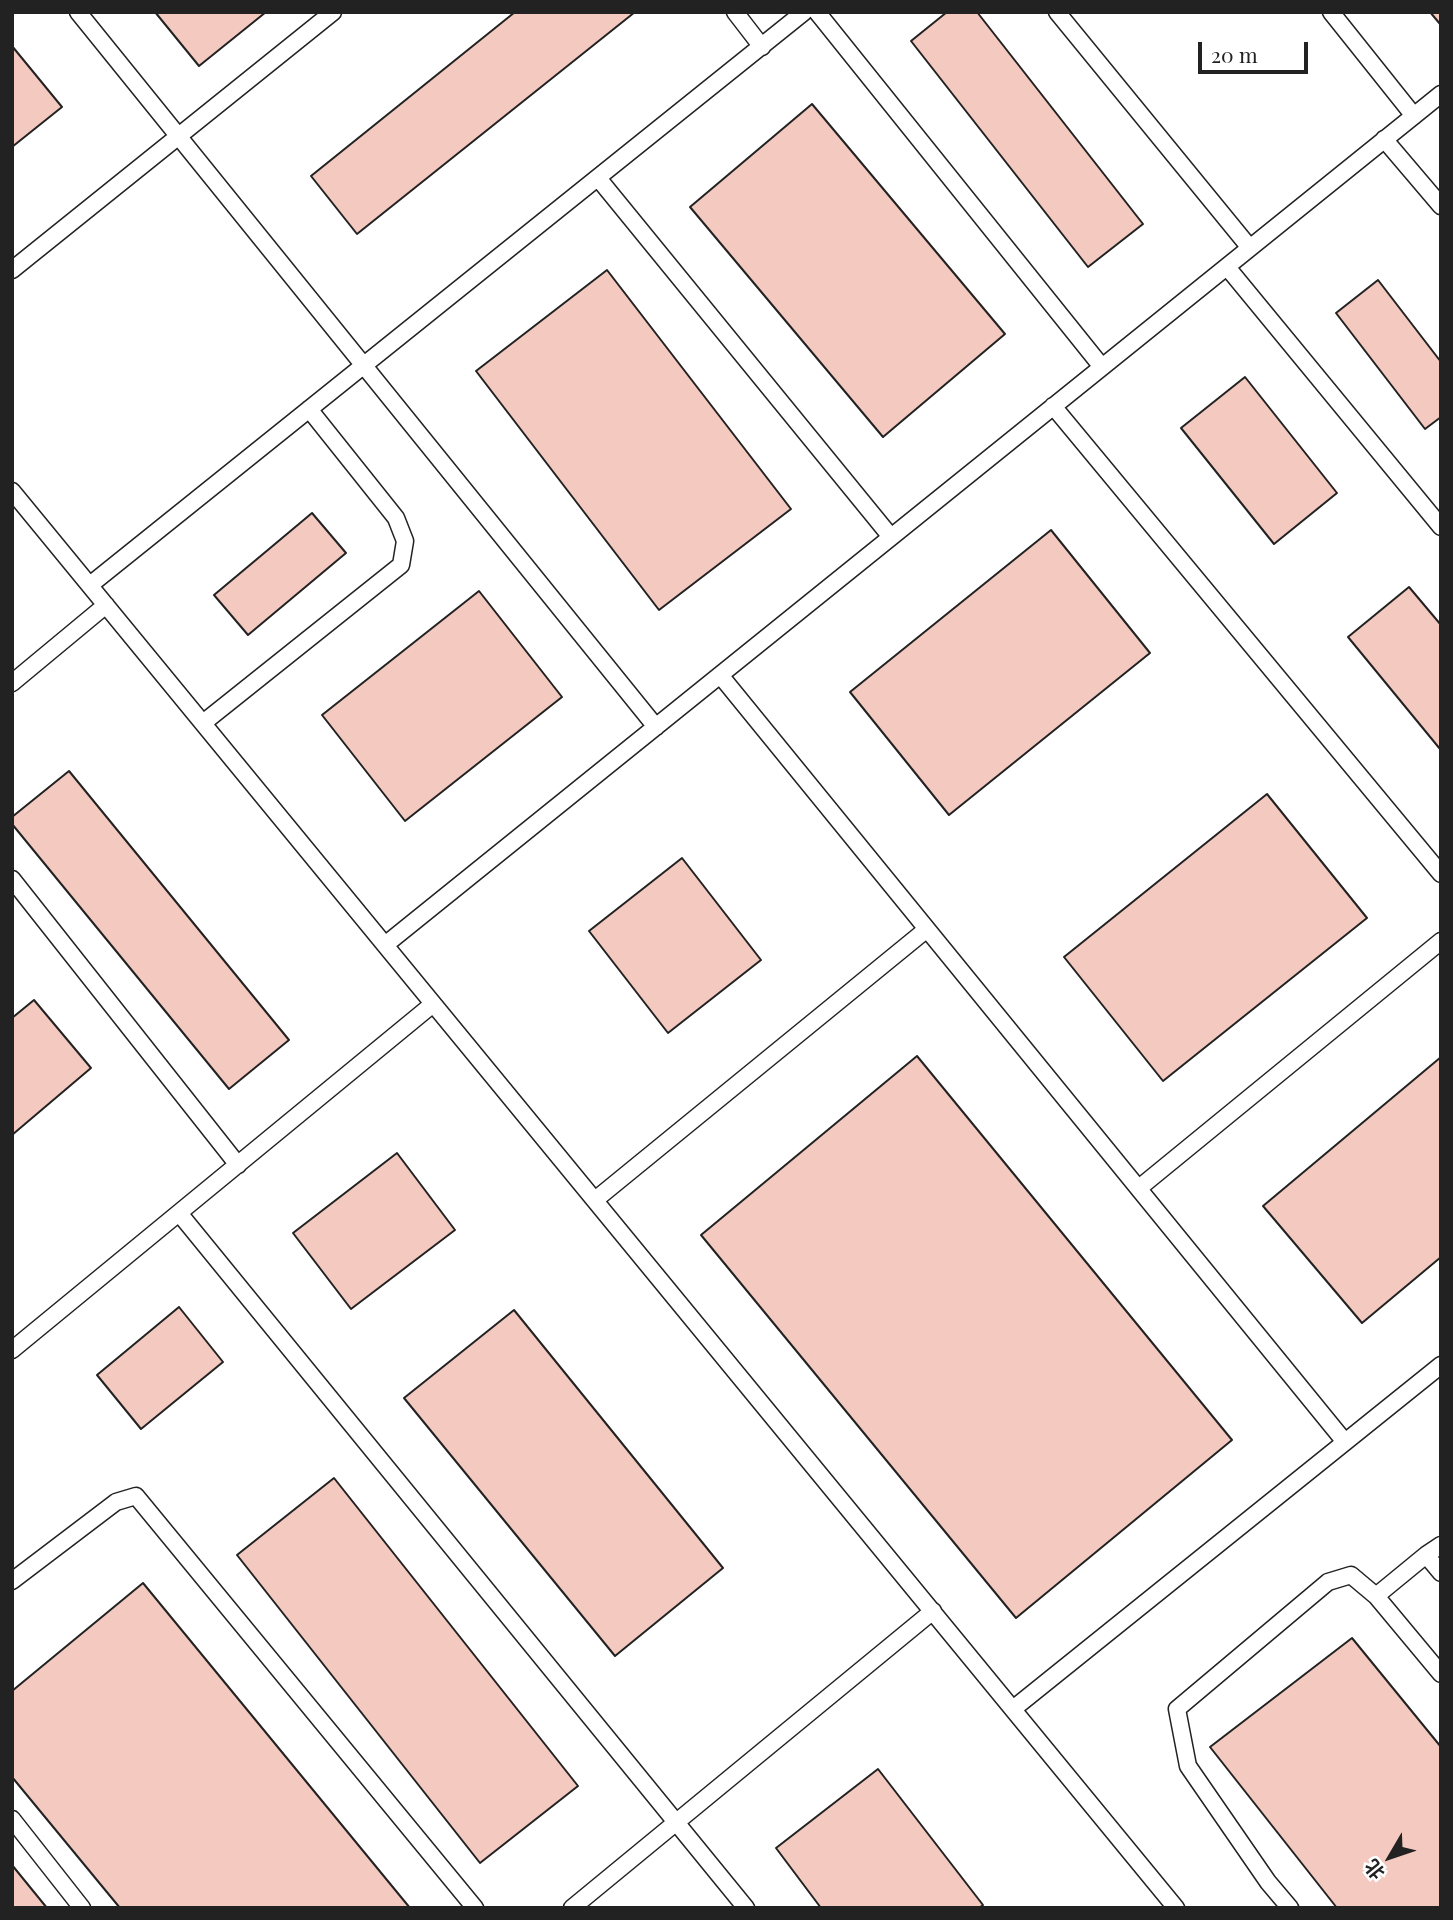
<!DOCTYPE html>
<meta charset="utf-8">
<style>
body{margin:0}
#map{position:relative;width:1453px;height:1920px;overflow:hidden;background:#fff;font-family:"Playfair Display","Noto Sans SC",serif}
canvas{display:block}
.frame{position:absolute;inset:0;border:14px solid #222;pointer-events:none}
.north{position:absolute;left:1355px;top:1822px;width:70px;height:70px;-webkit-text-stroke:5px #fff;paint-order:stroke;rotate:231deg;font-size:19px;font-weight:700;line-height:28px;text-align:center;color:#222}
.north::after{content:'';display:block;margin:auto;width:24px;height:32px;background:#222;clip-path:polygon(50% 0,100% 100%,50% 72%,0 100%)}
.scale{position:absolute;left:1198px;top:42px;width:110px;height:32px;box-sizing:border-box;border:4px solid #222;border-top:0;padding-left:9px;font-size:21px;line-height:24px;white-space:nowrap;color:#222;-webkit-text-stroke:5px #fff;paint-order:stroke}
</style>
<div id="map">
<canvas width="1453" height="1920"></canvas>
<div class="frame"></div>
<div class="north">北</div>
<div class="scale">20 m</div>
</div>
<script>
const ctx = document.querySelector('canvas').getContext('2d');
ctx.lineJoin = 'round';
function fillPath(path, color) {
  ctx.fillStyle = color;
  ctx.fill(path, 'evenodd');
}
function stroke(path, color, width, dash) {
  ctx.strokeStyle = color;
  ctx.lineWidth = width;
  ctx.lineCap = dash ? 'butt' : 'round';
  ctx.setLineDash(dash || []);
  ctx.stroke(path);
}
const building = new Path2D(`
 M155,12H266L199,66Z
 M515,12H635L357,234L311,176Z
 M947,12H977L1143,224L1088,267L911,41Z
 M1430,12H1441V24H1440Z
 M12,46L62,107L12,147Z
 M812,104L1005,334L883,437L690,207Z
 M607,270L791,509L659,610L476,371Z
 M1378,280L1441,362V417L1425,429L1336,313Z
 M1245,377L1337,493L1274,544L1181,428Z
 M312,513L346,553L248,635L214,595Z
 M1051,530L1150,653L949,815L850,692Z
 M1409,587L1441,625L1440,749L1348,637Z
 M479,591L562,697L405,821L322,715Z
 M69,771L289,1040L229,1089L12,824V817Z
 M1267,794L1367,918L1163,1081L1064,957Z
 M682,858L761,960L668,1033L589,931Z
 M34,1000L91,1068L12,1135V1018Z
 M917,1056L1232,1440L1016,1618L701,1235Z
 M1441,1057V1257L1362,1323L1263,1206Z
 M397,1153L455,1230L351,1309L293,1233Z
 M179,1307L223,1362L141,1429L97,1375Z
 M514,1310L723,1568L615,1656L404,1398Z
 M334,1478L578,1786L480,1863L237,1555Z
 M143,1583L410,1908H120L12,1777V1691Z
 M1352,1638L1441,1747V1908H1337L1210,1747Z
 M878,1769L983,1905L979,1908H821L776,1848Z
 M12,1865L47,1908H12Z`);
fillPath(building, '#f3c9c0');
stroke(building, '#222', 2);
const service = new Path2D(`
 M78,12L656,727
 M735,12L762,47
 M817,12L1102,367
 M1057,12L1250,248
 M1331,12L1414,116
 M1384,139L1441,206
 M598,178L891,537
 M1227,267L1441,527
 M12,270L333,12
 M1053,406L1441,874
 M12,491L1176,1908
 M90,585L804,12
 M720,675L1345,1442
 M12,683L106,605
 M203,723L401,565L405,541L396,518L309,409
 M12,879L238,1165
 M385,945L1441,94
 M1139,1188L1441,941
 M595,1200L927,929
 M179,1213L746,1908
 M12,1350L433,1004
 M1441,1545L1426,1555L1441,1573
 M12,1581L116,1502L136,1496L475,1908
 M1376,1596L1426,1555
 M1013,1709L1441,1365
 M12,1819L82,1908
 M572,1908L933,1611
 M1290,1908L1268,1882L1188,1766L1177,1709L1328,1582L1351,1575L1376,1596L1441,1674`);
stroke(service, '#222', 19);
stroke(service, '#fff', 16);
</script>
